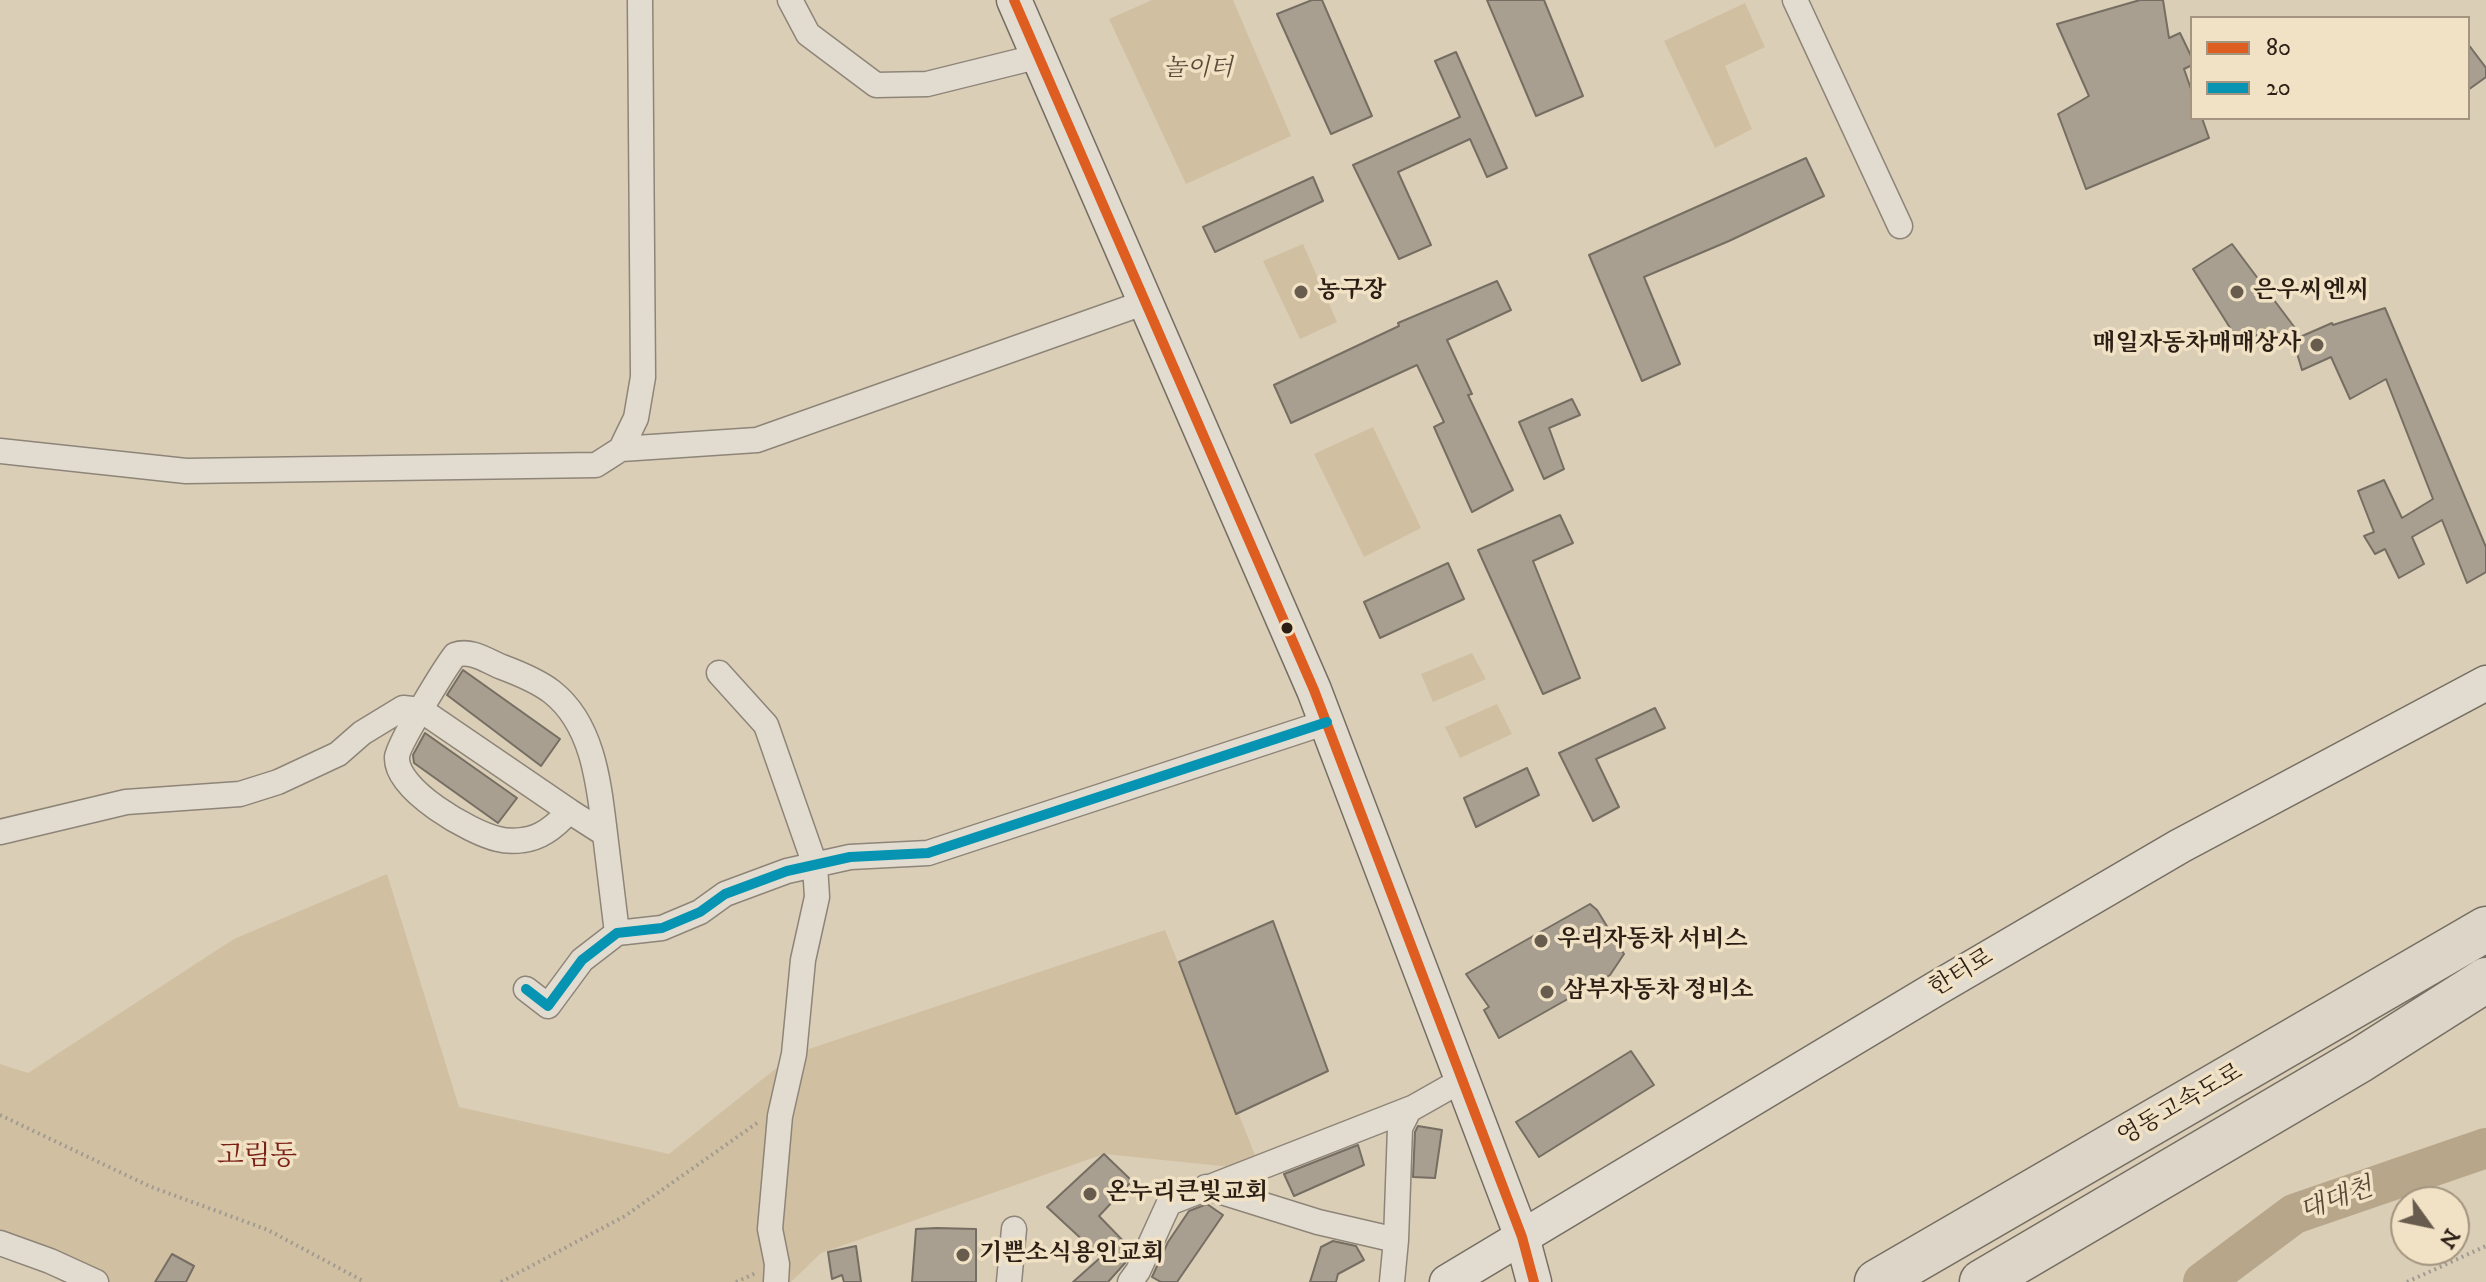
<!DOCTYPE html>
<meta charset="utf-8">
<style>
body{margin:0}
#map{position:relative;width:2486px;height:1282px;overflow:hidden;background:#daceb7;font-family:"IM FELL DW Pica",serif}
canvas{display:block}
.legend{position:absolute;left:2190px;top:16px;width:280px;height:104px;box-sizing:border-box;background:#f1e2c6;border:2px solid #a2947f;margin:0;padding:10px 14px;list-style:none;font-size:24px;color:#2b1e15}
.legend li{display:flex;align-items:center;gap:16px;height:40px}
.legend b{width:40px;border:2px solid #a2947f}
.north{position:absolute;left:2390px;top:1186px;width:80px;height:80px;box-sizing:border-box;background:#f1e2c6;border:2px solid #a2947f;border-radius:50%;rotate:123deg;font-size:22px;font-weight:700;line-height:32px;text-align:center;color:#2b1e15}
.north::after{content:'';display:block;margin:auto;width:28px;height:36px;background:#685c4e;clip-path:polygon(50% 0,100% 100%,50% 72%,0 100%)}
</style>
<div id="map">
<canvas width="2486" height="1282"></canvas>
<ul class="legend">
<li><b style="height:10px;background:#de5e21"></b>80</li>
<li><b style="height:10px;background:#0694b2"></b>20</li>
</ul>
<div class="north">N</div>
</div>
<script>
const ctx = document.querySelector('canvas').getContext('2d');
ctx.lineJoin = 'round';
function fillPath(path, color) {
  ctx.fillStyle = color;
  ctx.fill(path, 'evenodd');
}
function stroke(path, color, width, dash) {
  ctx.strokeStyle = color;
  ctx.lineWidth = width;
  ctx.lineCap = dash ? 'butt' : 'round';
  ctx.setLineDash(dash || []);
  ctx.stroke(path);
}
function write(font, color, halo, rows, align = 'center') {
  ctx.font = font + ' "IM FELL DW Pica","Noto Serif KR",serif';
  ctx.lineWidth = 7;
  ctx.setLineDash([]);
  ctx.textBaseline = 'middle';
  ctx.strokeStyle = halo;
  ctx.fillStyle = color;
  for (const [text, x, y, turn = 0] of rows) {
    ctx.save();
    ctx.translate(x, y);
    ctx.rotate((+turn || 0) * Math.PI / 180);
    ctx.textAlign = isNaN(turn) ? turn : align;
    if (halo) ctx.strokeText(text, 0, 0);
    ctx.fillText(text, 0, 0);
    ctx.restore();
  }
}
fillPath(new Path2D(`
 M1152,0H1233L1291,136L1186,184L1109,19Z
 M1745,3L1765,47L1725,66L1752,129L1715,148L1664,41Z
 M1303,244L1337,322L1300,339L1263,261Z
 M1373,427L1421,528L1364,557L1314,454Z
 M1472,653L1486,679L1433,702L1421,674Z
 M1497,704L1512,734L1460,758L1445,727Z
 M387,874L459,1107L669,1154L794,1054L1165,930L1261,1170L1104,1154L821,1253L791,1282H97L0,1244V1064L28,1073L234,939Z`), '#d1bfa1');
stroke(new Path2D(`
 M2203,1282L2294,1214L2486,1148`), '#b7a68a', 40);
const building = new Path2D(`
 M1312,0H1322L1372,116L1331,134L1277,14Z
 M1487,0H1544L1583,96L1536,116Z
 M2140,0H2163L2169,38L2180,33L2192,58V65L2184,69L2192,92V118H2202L2209,138L2086,189L2058,114L2089,96L2057,24Z
 M2468,44L2486,68V77L2468,90Z
 M1456,52L1507,168L1487,177L1470,139L1398,172L1431,245L1399,259L1353,165L1460,117L1435,61Z
 M1806,158L1824,196L1729,241L1644,277L1680,364L1642,381L1589,255Z
 M1313,177L1323,201L1215,252L1203,227Z
 M2232,244L2295,328L2264,346L2258,335L2239,342L2193,269Z
 M1497,281L1511,310L1447,340L1472,394L1468,395L1513,490L1472,512L1434,427L1444,422L1417,365L1291,423L1274,385L1399,326L1398,323Z
 M2385,308L2486,547V572L2467,583L2442,520L2412,537L2424,564L2399,578L2385,549L2375,554L2364,536L2374,532L2358,491L2384,480L2402,518L2433,499L2386,379L2350,399L2331,357L2302,370L2293,340L2332,323L2333,325Z
 M1572,399L1580,415L1549,428L1564,469L1544,479L1519,422Z
 M1560,515L1573,543L1533,561L1580,678L1543,694L1478,550Z
 M1448,563L1464,599L1380,638L1364,602Z
 M463,670L560,739L541,766L447,695Z
 M1655,708L1665,728L1596,759L1619,807L1593,821L1559,753Z
 M425,733L517,798L498,823L414,763L413,755Z
 M1527,768L1539,795L1476,827L1464,798Z
 M1590,904L1597,910L1624,954L1610,975L1499,1038L1484,1010L1489,1007L1466,974Z
 M1273,921L1328,1071L1236,1114L1179,962Z
 M1631,1051L1654,1085L1539,1157L1516,1122Z
 M1418,1126L1442,1130L1435,1178L1413,1177L1415,1132Z
 M1358,1145L1364,1165L1294,1196L1284,1174Z
 M1104,1154L1132,1181L1099,1216L1131,1249L1125,1263L1108,1282H1073L1101,1257L1047,1207Z
 M1207,1204L1223,1215L1177,1282H1161L1152,1277L1168,1242L1189,1211Z
 M937,1228L976,1229V1282H912L916,1229Z
 M1333,1241L1356,1246L1364,1260L1338,1274L1336,1282H1310L1321,1247Z
 M856,1246L861,1282H844L842,1275L832,1279L828,1252Z
 M172,1254L194,1266L186,1282H155Z`);
fillPath(building, '#a89f90');
stroke(building, '#766e62', 2);
const street = new Path2D(`
 M790,0L808,34L876,85L927,84L1040,56
 M1795,0L1900,226
 M621,449L757,440L1146,302
 M0,451L186,471L596,465L621,449L636,418L643,377L640,0
 M719,673L766,725L815,865L817,897L803,960L794,1054L780,1116L770,1229L777,1264L776,1282
 M0,832L126,802L240,794L278,782L338,754L362,733L403,708L421,710L569,811
 M605,834C599,786 594,725 552,692C538,681 518,673 502,667C487,661 471,649 455,655C445,668 398,744 397,757C395,790 471,833 498,839C505,841 516,841 523,840C542,838 557,825 569,811L605,834L617,933
 M526,989L548,1006L582,960L617,933L662,928L700,912L725,894L787,871L850,857L928,853L1327,722
 M1206,1187L1318,1222L1396,1240
 M0,1243L50,1261L96,1282
 M1009,1282L1014,1229
 M1130,1282L1138,1271L1169,1203L1412,1108
 M1392,1282L1396,1240L1400,1128L1409,1110L1462,1080`);
const secondary = new Path2D(`
 M1014,0L1314,690L1522,1237L1534,1282
 M1447,1282L1937,988L2180,846L2486,683`);
const highway = new Path2D(`
 M1877,1282L2486,929
 M1982,1282L2360,1060L2486,980`);
stroke(street, '#8e8578', 27);
stroke(secondary, '#766e62', 37);
stroke(highway, '#766e62', 47);
stroke(new Path2D(`
 M0,1115L149,1186L268,1230L365,1282
 M501,1282L625,1216L757,1123
 M736,1282L756,1273
 M2407,1282L2486,1246`), '#a19b91', 4, [2, 4]);
stroke(street, '#e2dcd0', 24);
stroke(secondary, '#e2dcd0', 34);
stroke(highway, '#ddd6c8', 44);
stroke(new Path2D(`
 M1014,0L1314,690L1522,1237L1534,1282`), '#de5e21', 10);
stroke(new Path2D(`
 M526,989L548,1006L582,960L617,933L662,928L700,912L725,894L787,871L850,857L928,853L1327,722`), '#0694b2', 10);
for (const [x, y, r, color] of [
 [1301,292,8,"#685c4e"],
 [2237,292,8,"#685c4e"],
 [2317,345,8,"#685c4e"],
 [1287,628,7,"#2b1e15"],
 [1541,941,8,"#685c4e"],
 [1547,992,8,"#685c4e"],
 [1090,1194,8,"#685c4e"],
 [963,1255,8,"#685c4e"]
]) {
  const dot = new Path2D();
  dot.arc(x, y, r, 0, 2 * Math.PI);
  ctx.fillStyle = color;
  ctx.fill(dot);
  stroke(dot, '#f1e2c6', 3);
}
write('italic 24px', '#5a4b3a', '#f1e2c6', [
 ["놀이터",1198,70]
]);
write('bold 24px', '#2b1e15', '#f1e2c6', [
 ["농구장",1317,292],
 ["은우씨엔씨",2253,292],
 ["매일자동차매매상사",2301,345,"right"],
 ["우리자동차 서비스",1557,941],
 ["삼부자동차 정비소",1563,992],
 ["온누리큰빛교회",1106,1194],
 ["기쁜소식용인교회",979,1255]
], 'left');
write('24px', '#2b1e15', '#f1e2c6', [
 ["한터로",1962,974,-31],
 ["영동고속도로",2181,1106,-30]
]);
write('italic 26px', '#574837', '#f1e2c6', [
 ["대대천",2337,1201,-20]
]);
write('28px', '#7a1f14', '#f1e2c6', [
 ["고림동",257,1158]
]);
</script>
